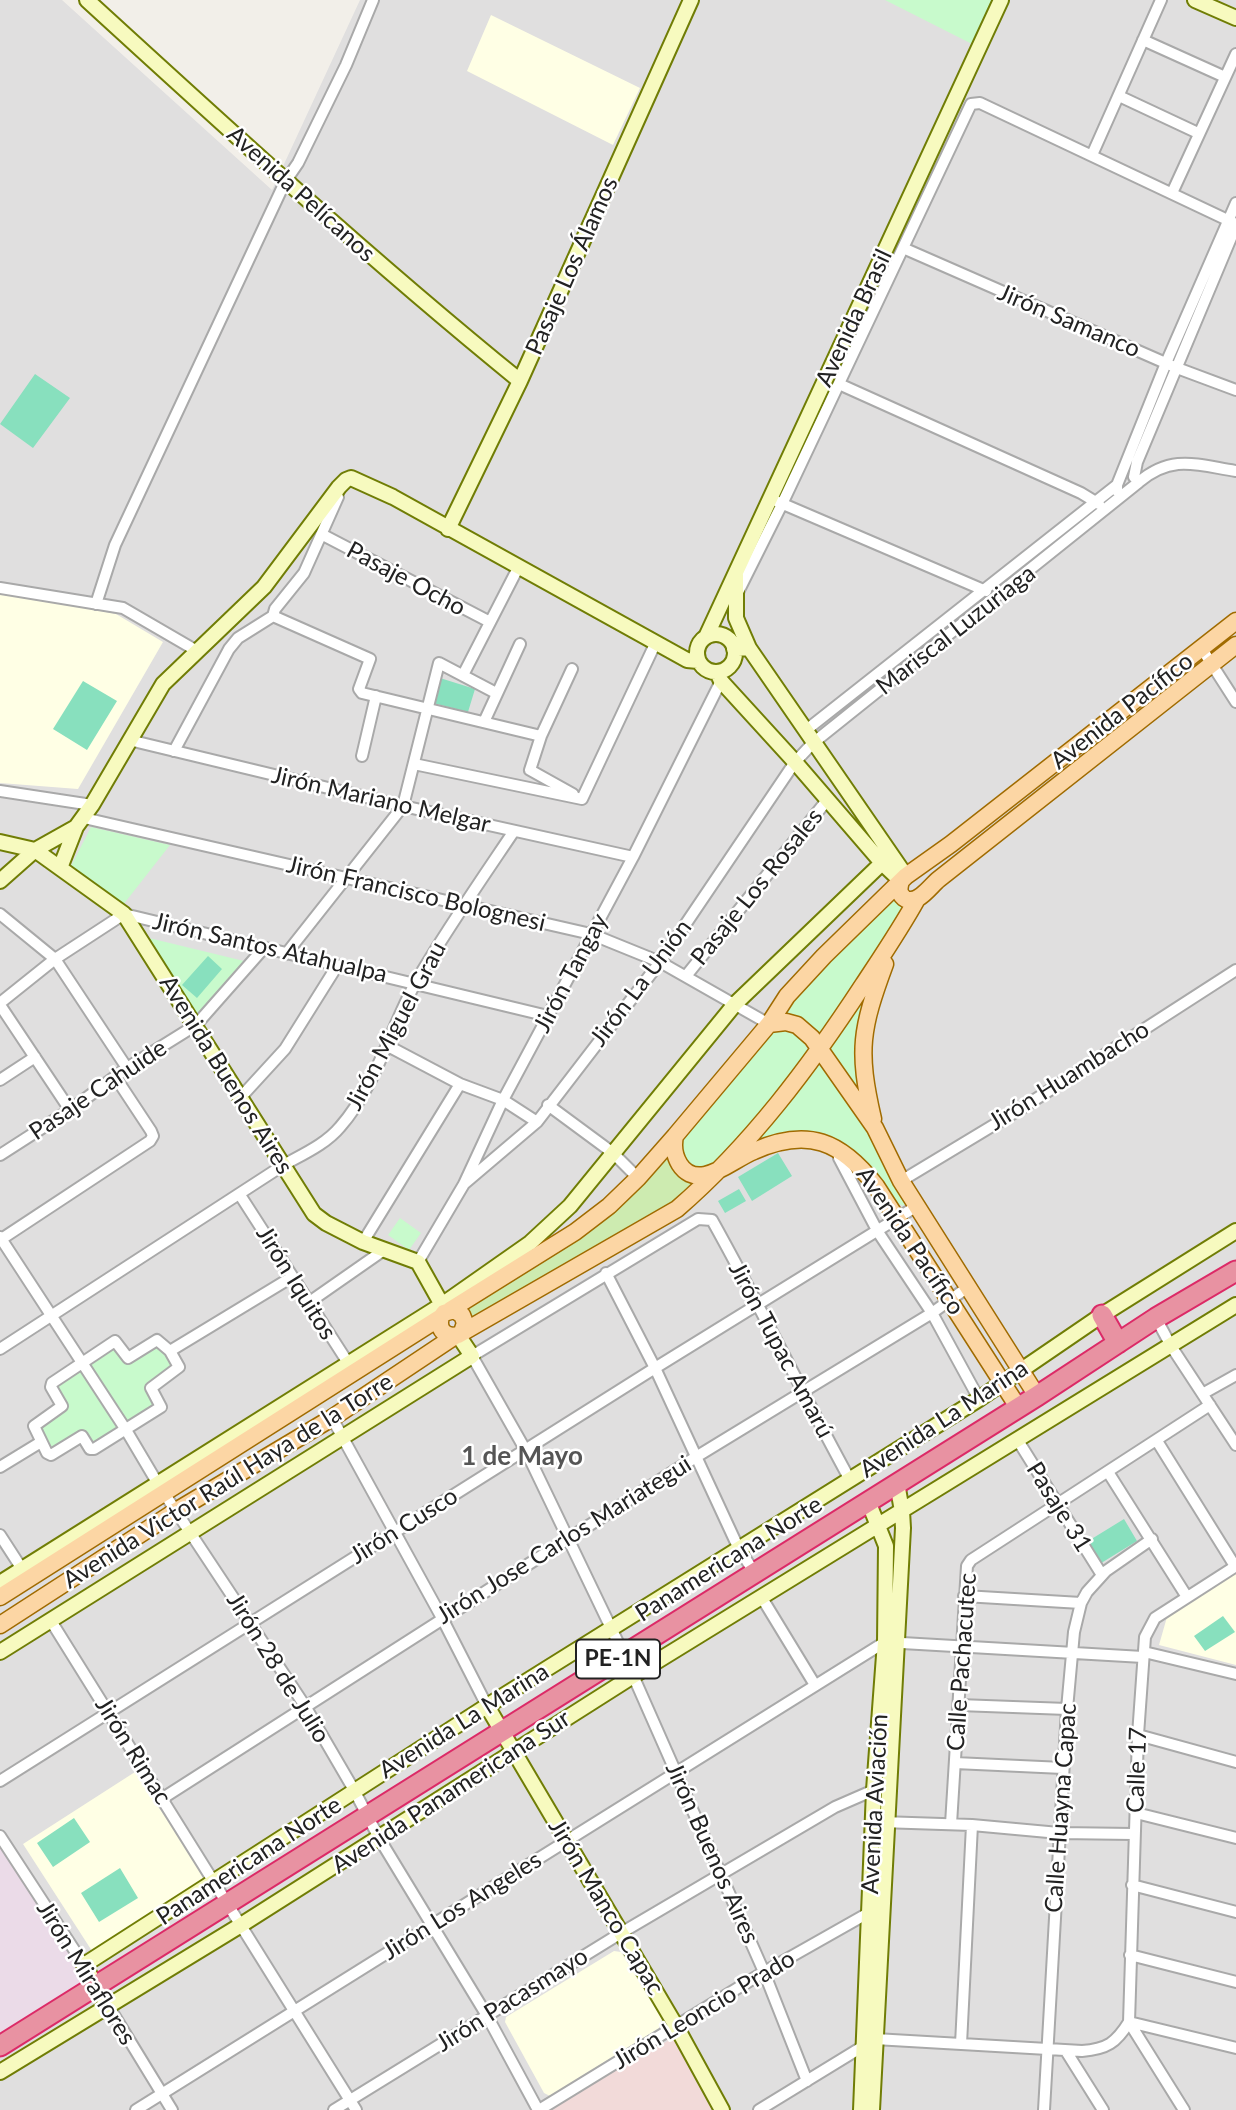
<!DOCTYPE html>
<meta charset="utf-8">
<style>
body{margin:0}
canvas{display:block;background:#f2efe9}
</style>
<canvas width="1236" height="2110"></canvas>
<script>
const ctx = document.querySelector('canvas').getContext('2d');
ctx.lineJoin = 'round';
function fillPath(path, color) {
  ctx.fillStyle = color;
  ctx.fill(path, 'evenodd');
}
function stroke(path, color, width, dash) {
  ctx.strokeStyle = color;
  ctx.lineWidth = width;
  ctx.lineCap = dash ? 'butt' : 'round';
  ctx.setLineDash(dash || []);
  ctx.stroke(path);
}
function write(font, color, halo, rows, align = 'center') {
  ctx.font = font + ' Lato,sans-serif';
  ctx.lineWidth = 5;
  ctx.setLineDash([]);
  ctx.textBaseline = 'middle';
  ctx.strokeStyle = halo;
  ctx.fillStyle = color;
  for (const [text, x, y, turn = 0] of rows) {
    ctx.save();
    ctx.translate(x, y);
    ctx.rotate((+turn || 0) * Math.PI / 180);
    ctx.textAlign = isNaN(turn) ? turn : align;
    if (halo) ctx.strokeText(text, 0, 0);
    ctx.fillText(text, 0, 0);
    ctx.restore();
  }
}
fillPath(new Path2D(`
 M0,0H62L272,190L360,0H1236V2110H0Z`), '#e0dfdf');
fillPath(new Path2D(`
 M673,2038L713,2108L709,2110H552V2107Z`), '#f2dad9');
fillPath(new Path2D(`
 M0,1840L97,1993L0,2044Z`), '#ebdbe8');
fillPath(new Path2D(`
 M491,15L640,88L613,145L467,71Z
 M0,591L116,614L163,642L78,789L0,783Z
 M1236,1573V1665L1159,1645L1167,1617Z
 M135,1772L206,1878L92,1951L23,1844Z
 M614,1951L621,1952L662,2019L659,2028L550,2096L544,2093L505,2022L506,2017Z`), '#ffffe5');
fillPath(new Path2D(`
 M667,1154C669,1171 679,1180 695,1181L672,1202L645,1220L471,1317L469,1309L608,1216Z`), '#cdebb0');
fillPath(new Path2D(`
 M885,0H993L972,44Z
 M91,827L170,845L123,905L71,866Z
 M893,898L901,904V912L817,1037L782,1015L820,962Z
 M149,938L244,961L198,1019Z
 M871,982L867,1111L827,1050Z
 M778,1031C792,1031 807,1039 808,1053L767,1108L710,1166L697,1169L684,1163L679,1141L771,1033Z
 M823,1057L906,1191L908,1200L903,1206L895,1202L833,1140L745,1150L790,1103Z
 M400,1218L421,1233L409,1250L388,1235Z
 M114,1345L127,1364L158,1345L173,1367L145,1388L155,1407L93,1446L82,1431L50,1451L36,1428L66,1408L54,1386Z`), '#c8facc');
fillPath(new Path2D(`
 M35,374L70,398L33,448L0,424Z
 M440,678L475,689L468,712L433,703Z
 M83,681L117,701L87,750L53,729Z
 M208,956L222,969L197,998L182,985Z
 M778,1153L792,1176L752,1201L738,1177Z
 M739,1189L746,1201L725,1213L718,1201Z
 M1124,1519L1137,1541L1098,1565L1085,1543Z
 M1223,1616L1235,1632L1205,1651L1194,1636Z
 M74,1818L90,1842L53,1867L37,1843Z
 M120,1868L138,1898L99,1922L81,1893Z`), '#88e0be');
const street = new Path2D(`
 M1143,40L1225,77
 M1119,96L1198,133
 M1092,155L1161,0
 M1172,193L1236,54
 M903,248L1177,368L1236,390
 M839,384L1081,493L1099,504
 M1139,482C1172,454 1197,465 1236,471
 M1117,491V485L1166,363L1236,203
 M331,496L338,497L304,573L275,609L273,616L370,659L359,689L362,693L541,736
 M776,501L986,591
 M323,535L490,622
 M0,588L123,608L197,651
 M738,592L782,504L971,104L980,103L1236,224
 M96,604L115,545L285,182L298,163L346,65L373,0
 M1202,649L1236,702
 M572,669L541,736L530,770L573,794
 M463,675L518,568
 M484,722L520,644
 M805,731L1117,485
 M129,740L403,806L633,857
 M174,751L229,649L238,638L273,616
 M362,756L376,696
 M414,764L582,799
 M0,791L92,805
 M582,799L656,642
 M84,818L591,934L660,962L769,1024
 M0,914L55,959L127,1068
 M286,954L403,806L439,663L496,693
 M686,976L828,799
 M0,1003L55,959L124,914L548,1016
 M0,1005L70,1110
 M388,1046L460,1084L503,1100L537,1122
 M0,1080L35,1057
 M241,1097L285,1049L337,966
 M548,1105L613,1153L638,1178
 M0,1155L70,1110L127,1068L196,1025L263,949
 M839,1158L878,1232L932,1313L979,1399
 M901,1181L1022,1108L1236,970
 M464,1184L537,1122L660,962L795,762L813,743L1139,482L1134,477L1137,462L1236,226
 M240,1195L352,1369
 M0,1237L126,1430L158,1484L305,1706L354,1790L379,1838L486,2014L538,2110
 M0,1240L150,1141L153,1136L151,1131L116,1078
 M363,1242L460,1084
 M418,1262L464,1184L503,1100L633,857L721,681
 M606,1273L655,1368L738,1547L754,1572
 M308,1303L384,1250
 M1156,1318L1171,1346L1236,1445
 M157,1340L170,1351L179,1367L151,1388L161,1407L94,1449H90L82,1436L51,1455L47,1453L34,1426L62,1406L51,1387L52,1383L115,1341L128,1358Z
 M0,1349L282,1166C301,1155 325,1145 340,1127C377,1085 390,1028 417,980C447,929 481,880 514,831
 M170,1351L292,1277
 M1204,1393L1236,1375
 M332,1418L442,1618L487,1706
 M1017,1439L1102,1575
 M1157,1441L1235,1566
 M0,1467L41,1442
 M1108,1472L1187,1597
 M0,1535L22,1569
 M964,1596L1081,1603
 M762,1598L815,1685
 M51,1621L356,2110
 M1144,1652L1236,1674
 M959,1705L1067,1709
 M1138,1735L1236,1762
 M955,1763L1063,1768
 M0,1781L655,1368L917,1206
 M163,1798L696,1457L932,1313L968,1287
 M1136,1813L1236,1838
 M881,1822L972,1825L1059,1833L1133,1834
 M951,1824L967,1566L971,1560L1210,1405
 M0,1836L84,1965
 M1132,1885L1236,1912
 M1130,1955L1236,1982
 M109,2007L172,2110
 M1129,2022L1138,1735L1145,1637L1155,1618L1236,1566
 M1129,2022L1236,2048
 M1129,2022L1184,2110
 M961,2044L972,1825
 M1066,2051L1103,2110
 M807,2081L764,1972L624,1655L526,1451L472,1356L698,1219L712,1220C760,1306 803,1394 850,1480
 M136,2110L885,1642L1143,1657
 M334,2110L621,1933L835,1807L874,1790
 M539,2110L764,1972L870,1912
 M759,2110L875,2039L1082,2051C1107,2049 1116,2043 1129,2022
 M1044,2110L1067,1709L1074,1632L1081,1603L1087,1592L1106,1571L1152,1539`);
const secondary = new Path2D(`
 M87,0C229,130 371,260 520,381
 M1195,0L1236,18
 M448,529L520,381L691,0
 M736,575V618L749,648
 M697 653a19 19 0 1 1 38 0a19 19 0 1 1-38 0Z
 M706,637L1001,0
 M734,649L749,648L906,876
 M717,672L721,681L795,762L882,863L901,881
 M0,842L35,850L124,914L314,1214L326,1223L363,1242L418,1262L446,1312
 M60,868L76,827L92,805L163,684L264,587L339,487L346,480L351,478L393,497L687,660L698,661
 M0,881L35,850L76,827
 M0,1583L443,1304L530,1243L570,1206L735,1004L882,863
 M0,1652L472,1356L458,1335
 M487,1706L676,2026L722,2110
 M109,2007L84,1965L487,1706L979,1399L1102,1315L1236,1231
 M0,2072L241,1925L633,1676L1236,1305
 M861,2110L874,1790L885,1642L886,1546L868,1501
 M872,2110L903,1528L902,1511L897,1483`);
const primary = new Path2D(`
 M901,881C899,888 898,893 904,898C917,907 930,886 939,879L1236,645
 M769,1024L786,1022L797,1025L812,1038L875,1128L901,1181L1037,1396
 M873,1119C857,1050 861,1029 885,964
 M675,1136C671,1154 681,1180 705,1175C723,1171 737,1158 754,1151C808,1127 841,1141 876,1186L1018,1407
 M450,1310L575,1232L609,1206L638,1178L675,1136L769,1024L787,996L824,956L906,876L951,844L1236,621
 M441,1317C437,1330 446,1338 458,1335L677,1209C751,1145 810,1066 863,985C882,956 901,928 917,899
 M0,1597L441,1317L444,1313L454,1310L462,1315L465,1323L462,1332
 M0,1625L176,1511L332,1418L455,1336`);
const highway = new Path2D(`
 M1102,1315L1118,1343
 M0,2046L1037,1396L1156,1318L1236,1271`);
stroke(street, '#a9a9a9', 14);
stroke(secondary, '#707d05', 18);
stroke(primary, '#a06b00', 19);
stroke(highway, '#dc2a67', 23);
stroke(street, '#fff', 10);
stroke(secondary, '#f7fabf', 14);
stroke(primary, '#fcd6a4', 16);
stroke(highway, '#e892a2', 19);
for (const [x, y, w] of [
 [618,1659,84]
]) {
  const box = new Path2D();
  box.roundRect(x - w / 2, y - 19.5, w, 39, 5);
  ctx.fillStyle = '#fff';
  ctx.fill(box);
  stroke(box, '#222', 2);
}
write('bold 23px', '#222', null, [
 ["PE-1N",618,1659]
]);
write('24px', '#222', '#fff', [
 ["Avenida Pelícanos",301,194,42],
 ["Pasaje Los Álamos",572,266,-66],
 ["Avenida Brasil",854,318,-65],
 ["Jirón Samanco",1069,321,23],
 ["Pasaje Ocho",406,579,28],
 ["Mariscal Luzuriaga",956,630,-38],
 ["Avenida Pacífico",1122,711,-38],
 ["Jirón Mariano Melgar",381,800,13],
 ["Pasaje Los Rosales",757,887,-51],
 ["Jirón Francisco Bolognesi",416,894,13],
 ["Jirón Santos Atahualpa",270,948,13],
 ["Jirón Tangay",571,973,-62],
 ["Jirón La Unión",641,983,-53],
 ["Jirón Miguel Grau",396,1026,-62],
 ["Avenida Buenos Aires",226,1075,58],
 ["Jirón Huambacho",1069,1076,-32],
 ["Pasaje Cahuide",98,1090,-34],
 ["Avenida Pacífico",910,1241,56],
 ["Jirón Iquitos",296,1283,58],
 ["Jirón Tupac Amarú",781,1350,62],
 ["Avenida La Marina",944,1419,-33],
 ["Avenida Victor Raúl Haya de la Torre",228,1481,-32],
 ["Pasaje 31",1059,1507,58],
 ["Jirón Cusco",404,1526,-32],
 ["Jirón Jose Carlos Mariategui",564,1540,-32],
 ["Panamericana Norte",729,1559,-32],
 ["Calle Pachacutec",962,1662,-86],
 ["Jirón 28 de Julio",278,1668,58],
 ["Avenida La Marina",464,1721,-32],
 ["Jirón Rimac",133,1751,58],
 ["Calle 17",1137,1770,-88],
 ["Avenida Panamericana Sur",451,1792,-33],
 ["Avenida Aviación",875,1804,-87],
 ["Calle Huayna Capac",1061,1808,-86],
 ["Jirón Buenos Aires",712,1853,66],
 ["Panamericana Norte",249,1861,-33],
 ["Jirón Los Angeles",462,1906,-32],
 ["Jirón Manco Capac",606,1907,59],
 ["Jirón Miraflores",86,1973,58],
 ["Jirón Pacasmayo",512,2000,-32],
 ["Jirón Leoncio Prado",704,2010,-31]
]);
write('bold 26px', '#555', '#fff', [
 ["1 de Mayo",522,1457]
]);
</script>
